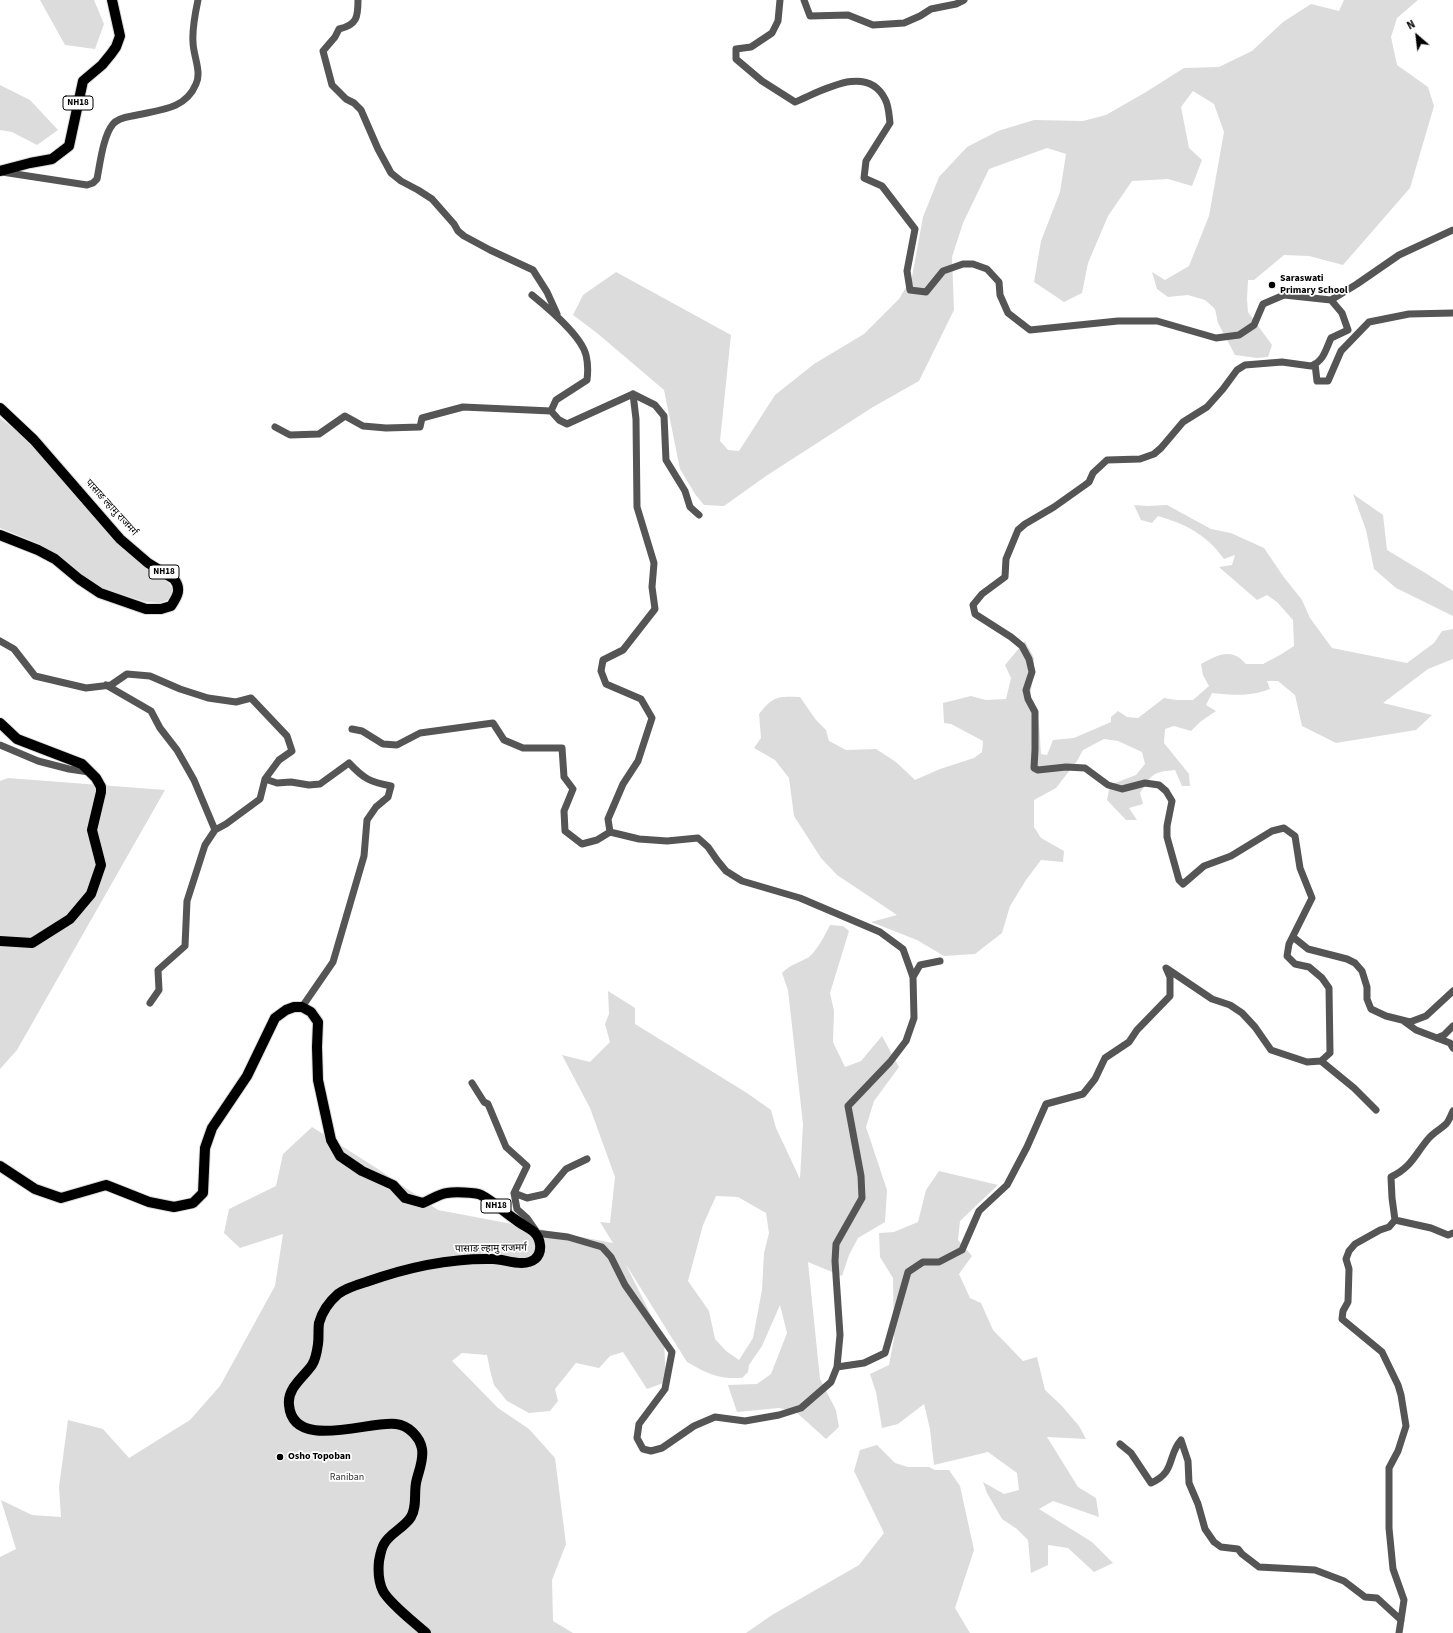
<!DOCTYPE html>
<meta charset="utf-8">
<style>
body{margin:0}
#map{position:relative;width:1453px;height:1633px;overflow:hidden;background:#fff;font-family:"Source Sans 3",sans-serif}
canvas{display:block}
.north{position:absolute;left:1397px;top:16px;width:40px;height:40px;-webkit-text-stroke:3px #fff;paint-order:stroke;rotate:332deg;font-size:11px;font-weight:700;line-height:16px;text-align:center;color:#000}
.north::after{content:'';display:block;margin:auto;width:14px;height:18px;background:#000;clip-path:polygon(50% 0,100% 100%,50% 72%,0 100%)}
</style>
<div id="map">
<canvas width="1453" height="1633"></canvas>
<div class="north">N</div>
</div>
<script>
const ctx = document.querySelector('canvas').getContext('2d');
ctx.lineJoin = 'round';
function fillPath(path, color) {
  ctx.fillStyle = color;
  ctx.fill(path, 'evenodd');
}
function stroke(path, color, width, dash) {
  ctx.strokeStyle = color;
  ctx.lineWidth = width;
  ctx.lineCap = dash ? 'butt' : 'round';
  ctx.setLineDash(dash || []);
  ctx.stroke(path);
}
function write(font, color, halo, rows, align = 'center') {
  ctx.font = font + ' "Source Sans 3","Noto Sans Devanagari",sans-serif';
  ctx.lineWidth = 3.5;
  ctx.setLineDash([]);
  ctx.textBaseline = 'middle';
  ctx.strokeStyle = halo;
  ctx.fillStyle = color;
  for (const [text, x, y, turn = 0] of rows) {
    ctx.save();
    ctx.translate(x, y);
    ctx.rotate((+turn || 0) * Math.PI / 180);
    ctx.textAlign = isNaN(turn) ? turn : align;
    if (halo) ctx.strokeText(text, 0, 0);
    ctx.fillText(text, 0, 0);
    ctx.restore();
  }
}
fillPath(new Path2D(`
 M40,0H94L104,24L95,49L65,45Z
 M1344,0H1418L1397,18L1391,37L1397,65L1428,87L1434,106L1410,188L1343,265L1309,256L1284,255L1254,280H1248L1247,299L1248,312L1272,345L1268,357L1257,358L1235,355L1218,323L1215,309L1205,300L1188,295L1168,297L1157,289L1152,272L1165,280L1189,266L1209,216L1224,132L1214,104L1193,91L1181,107L1189,148L1202,160L1192,186L1168,179L1132,181L1108,216L1088,263L1082,293L1064,302L1034,282L1041,241L1060,192L1066,154L1047,148L989,169L963,223L952,257L954,310L919,381L873,407L766,476L724,506L704,505L695,494L680,469L664,390L597,333L573,315L583,295L616,272L731,335L720,441L728,450L739,451L775,395L814,364L864,334L899,299L912,277L923,217L939,177L967,147L998,131L1034,120L1083,121L1106,115L1146,92L1184,68L1219,67L1252,51L1283,22L1311,4L1339,11Z
 M0,85L30,100L58,130L37,145L12,132L0,130Z
 M0,418L34,444L123,549L167,580L173,590L170,599L160,603L146,602L101,588L82,575L59,556L39,544L0,528Z
 M1353,494L1383,515L1387,550L1427,574L1453,591V616L1396,588L1374,569L1366,530Z
 M1134,505L1147,506L1167,505L1211,529L1231,533L1264,548L1283,576L1302,600L1310,618L1332,648L1407,663L1434,643L1442,631L1453,629V659L1428,669L1383,703L1432,715L1416,730L1336,743L1302,726L1295,695L1278,681H1267L1270,689C1249,697 1234,695 1212,693L1206,705L1216,711L1200,722L1191,731L1174,726L1165,729L1164,743L1189,774L1190,786H1182L1175,770C1152,772 1152,774 1140,793L1143,804L1129,808L1137,820H1126L1107,800L1110,785L1136,775L1145,764L1142,752L1118,741L1104,739L1083,750L1077,761L1056,788L1034,800V827L1041,838L1064,851L1063,862L1041,860L1026,880L1010,906L1002,933L975,954L944,956L917,940L871,922L897,915L837,875L821,858L794,816L789,778L775,760L754,748L761,738L759,714C773,696 778,696 800,697L816,720L826,730L829,741L846,750L876,749L896,762L915,780L940,769L974,758L982,752L983,741L951,724L944,723L943,703L971,696L986,700L1006,699L1011,678L1005,665L1025,641L1034,658V670L1030,697L1039,723L1041,754L1047,755L1053,740L1074,738L1111,722V717L1118,711L1127,717L1138,718L1164,698L1176,700H1193L1209,686L1203,675L1201,664C1218,655 1231,647 1246,664H1263L1280,655L1294,646L1293,620L1277,602L1267,595L1257,600L1219,567L1232,565L1235,555L1224,559C1207,535 1186,524 1158,516L1152,523L1141,520Z
 M8,778L165,790L17,1050L0,1069V781Z
 M830,925L843,926L849,931L830,993L834,1011L833,1042L845,1067L861,1061L882,1036L899,1067L874,1101L866,1127L887,1190L885,1222L858,1238L849,1255L842,1276L808,1262L820,1379L836,1410L839,1427L826,1439L796,1412L779,1408L737,1412L728,1385L757,1384L771,1374L787,1333L780,1305L762,1346L749,1365L748,1372L742,1378C718,1379 708,1374 687,1362L625,1263L664,1341L666,1382L647,1389L623,1352L610,1356L599,1368L576,1363L555,1389L558,1401L550,1411L529,1413L507,1401L494,1385L490,1370L487,1355L462,1353L452,1361L498,1408L529,1429L555,1458L566,1544L552,1580L553,1621L573,1633H0V1557L16,1549L1,1500L32,1515L61,1517L59,1487L68,1420L103,1429L129,1458L190,1420L220,1386L275,1286L283,1234L240,1248L224,1233L229,1209L276,1186L283,1154L312,1127L381,1171L438,1210L613,1243L600,1222L610,1223L615,1177L590,1108L562,1055L590,1062L610,1042L605,1024L609,1014L608,991L635,1008V1024L747,1093L771,1110L776,1128L800,1179L803,1124L788,990L782,973C791,964 799,963 809,957C818,949 825,935 830,925ZM716,1196L738,1197L766,1213L769,1233L764,1253L762,1290L753,1338L739,1360L726,1351L715,1339L709,1311L688,1281L703,1225Z
 M939,1171L998,1185L960,1221L958,1240L972,1256L959,1274L970,1298L981,1303L993,1330L1023,1361L1037,1357L1045,1390L1062,1406L1079,1426L1086,1439L1047,1437L1078,1487L1096,1498L1099,1517L1053,1501L1039,1509L1092,1542L1113,1563L1094,1572L1068,1548L1048,1545V1565L1031,1573L1028,1540L1017,1529L1002,1519L987,1493L983,1482L1004,1494L1019,1490L1017,1473L988,1452L934,1465L930,1429L924,1404L898,1424L882,1428L876,1392L870,1374L889,1365L894,1338L893,1278L880,1257L879,1233L894,1232L918,1222L926,1190Z
 M877,1445L895,1463L908,1467H929L935,1470H949L960,1486L974,1550L955,1608L970,1633H746L772,1615L859,1565L884,1533L854,1471L860,1450Z`), '#dcdcdc');
const primary = new Path2D(`
 M0,171L30,163L52,159L69,146L83,81L102,65L111,54L116,47L120,36L112,0
 M0,408L34,440L120,539L148,563L174,579C182,589 177,597 171,606L161,609H146L100,593L79,579L55,559L38,550L0,535
 M0,723L17,739L82,764L96,778L101,787V792L92,830L101,865L91,894L70,919L32,943L0,941
 M0,1166L35,1189L61,1198L106,1185L149,1202L174,1207L193,1203L203,1193L205,1148L212,1128L247,1076L275,1018L286,1010L294,1007H302L311,1012L318,1022L317,1047L318,1080L331,1140L340,1156L362,1171L393,1185L405,1198L423,1203C430,1200 439,1194 447,1193C453,1192 476,1192 481,1195C493,1201 504,1212 516,1220C521,1224 529,1228 534,1232C541,1239 543,1252 535,1259C524,1268 505,1259 493,1259C450,1258 405,1268 366,1282C356,1285 346,1288 338,1294C330,1301 322,1312 319,1323C318,1330 319,1337 318,1344C317,1351 316,1359 312,1365C303,1378 287,1388 289,1405C293,1452 370,1420 396,1424C408,1425 420,1437 422,1449C424,1461 418,1472 416,1483C414,1494 417,1507 411,1517C404,1528 390,1533 384,1544C381,1549 380,1556 379,1561C378,1571 378,1581 383,1591C389,1603 415,1623 426,1633`);
stroke(primary, '#dbdbdb', 12);
stroke(new Path2D(`
 M358,0C358,17 357,25 339,29L335,37L323,51L332,85L346,99L354,103L361,110L378,149L391,173L401,181L418,190L432,199L454,224L458,231L464,236L490,250L533,270L547,292L557,314
 M780,0L778,21L772,33L751,47L736,49V59L762,81L795,102C822,91 867,63 885,99C889,106 889,116 890,123L866,161L864,178L882,186L915,229L907,271L910,290L926,292L943,271L963,264H973L987,269L999,282L1000,295L1008,313L1030,330L1118,321H1157L1216,338L1239,335L1254,325L1263,304L1284,295L1331,300L1357,284L1399,255L1453,230
 M804,0L810,16L848,15L873,25L904,23L920,16L931,9L956,4L964,0
 M2,172L87,185L93,183L97,179C100,164 103,136 113,124C117,119 126,117 132,116C156,110 185,111 196,84C202,72 193,55 193,42C192,28 195,14 198,0
 M532,295C548,308 581,335 586,355C588,363 588,372 587,380L556,400L551,411L559,420L567,424L633,394L636,419L637,507L654,563L652,587L655,609L623,650L603,660L601,671L606,684L641,699L652,718L638,761L623,784L608,819L610,832L639,839L667,841L698,838L708,847L717,860L726,871L742,881L800,898L880,932L903,949L913,977L914,1018L906,1041L890,1062L848,1106L861,1176L862,1198L836,1244L835,1261L840,1335L837,1367
 M1315,364L1317,381H1328L1341,351L1369,322L1409,314L1453,313
 M633,394L655,405L664,416L666,460L685,491L690,507L699,515
 M275,427L290,435L319,434L345,416L363,426L386,428L420,427L422,418L463,407L551,411
 M0,641L14,649L35,676L86,688L111,685L127,674L150,676L180,689L208,698L236,702L251,698L287,736L292,751L279,760L265,779L260,799L226,824L215,830L194,780L177,750L160,728L151,711L106,685
 M352,729L362,731L383,744L397,745L420,733L493,723L504,740L523,748H562L564,777L573,789L564,811L565,831L582,844L597,840L610,832
 M0,745L38,761L69,769L89,772
 M265,779L277,783L291,782L309,785L320,784L349,763C364,779 370,782 391,786L388,797L376,807L367,820L364,856L333,962L302,1007
 M1293,937L1308,949L1347,959L1355,963L1362,971L1367,987V999L1371,1009L1386,1016L1410,1022L1426,1016L1453,991
 M913,977L920,965L940,961
 M150,1003L159,990L158,970L185,946L187,901L205,845L215,830
 M1405,1022L1416,1030L1450,1043L1453,1048
 M1437,1038L1444,1035L1453,1026
 M1321,1061L1354,1088L1376,1110
 M472,1083L484,1102L488,1104L506,1147L527,1166L514,1193L517,1209L527,1218L536,1231
 M514,1193L527,1198L545,1194L566,1169L587,1159
 M1395,1220L1431,1228L1448,1235L1453,1233
 M535,1233L568,1237L602,1247L611,1257L625,1285L672,1352L665,1389L639,1424L637,1438L643,1449L651,1451L662,1448L694,1426L715,1417L745,1421L779,1415L801,1408L831,1382L837,1367L864,1363L885,1353L908,1272L923,1262H939L962,1250L979,1211L1007,1185L1027,1147L1046,1104L1083,1094L1095,1079L1105,1058L1129,1042L1137,1030L1170,996V977L1166,968L1212,999L1230,1005L1242,1013L1255,1027L1271,1050L1307,1062L1321,1061L1330,1053L1329,988L1322,978L1309,967L1295,964L1287,956L1289,944L1312,898L1300,868L1295,836L1284,828L1272,831L1231,856L1204,866L1183,884L1179,880L1167,837V826L1172,801L1166,791L1159,785L1145,783L1122,789L1108,785L1085,768L1066,767L1038,770L1034,768L1035,750V712L1028,699L1026,690L1032,672L1029,659L1022,646L1011,637L975,614L973,605L982,594L1005,577L1006,559L1018,530L1025,524L1054,507L1085,485L1089,482L1093,473L1107,460L1140,459L1154,454L1161,448L1183,422L1207,407L1223,389L1237,370L1245,365L1282,362L1311,366C1324,361 1326,349 1331,338L1348,330L1342,313L1331,300
 M1120,1444L1131,1453L1151,1483C1176,1472 1167,1456 1181,1440L1188,1461L1189,1483L1198,1504L1205,1529L1214,1542L1221,1547L1238,1549L1242,1554L1259,1567L1315,1570L1344,1581L1365,1597L1377,1598L1401,1620
 M1399,1633L1404,1600L1393,1569L1389,1528V1468L1398,1451L1406,1426L1401,1395L1398,1385L1382,1352L1342,1319L1343,1311L1348,1302L1349,1269L1346,1259L1349,1251L1355,1244L1380,1230L1389,1227L1395,1220L1392,1198L1391,1177C1412,1167 1415,1154 1429,1138C1434,1132 1441,1129 1446,1124C1449,1121 1451,1115 1453,1111`), '#555', 7);
stroke(primary, '#000', 10);
for (const [x, y, r, color] of [
 [1272,285,4,"#000"],
 [280,1457,4,"#000"]
]) {
  const dot = new Path2D();
  dot.arc(x, y, r, 0, 2 * Math.PI);
  ctx.fillStyle = color;
  ctx.fill(dot);
  stroke(dot, '#fff', 1.5);
}
for (const [x, y, w] of [
 [78,103,30],
 [164,572,30],
 [496,1206,30]
]) {
  const box = new Path2D();
  box.roundRect(x - w / 2, y - 7, w, 14, 3);
  ctx.fillStyle = '#fff';
  ctx.fill(box);
  stroke(box, '#000', 1);
}
write('bold 9px', '#000', null, [
 ["NH18",78,103],
 ["NH18",164,572],
 ["NH18",496,1206]
]);
write('bold 10px', '#000', '#fff', [
 ["Saraswati",1280,279],
 ["Primary School",1280,291],
 ["Osho Topoban",288,1457]
], 'left');
write('10px', '#000', '#fff', [
 ["पासाङ ल्हामु राजमर्ग",111,508,48],
 ["पासाङ ल्हामु राजमर्ग",491,1249,-1]
]);
write('10px', '#333', '#fff', [
 ["Raniban",347,1478]
]);
</script>
